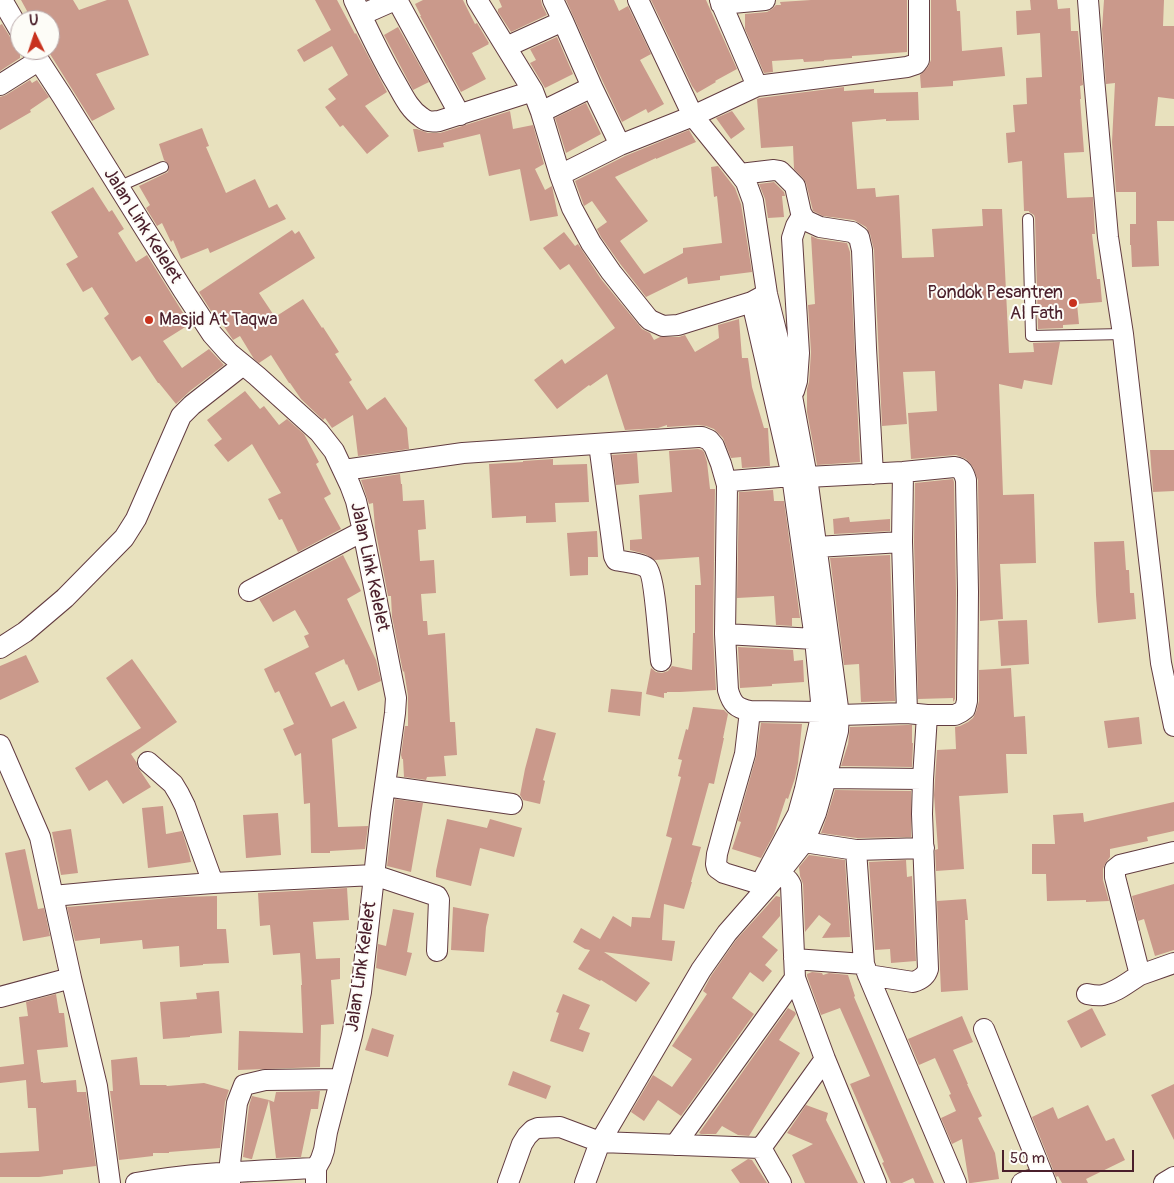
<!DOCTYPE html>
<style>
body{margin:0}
#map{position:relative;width:1174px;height:1183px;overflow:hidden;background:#e8e1be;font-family:Pangolin,sans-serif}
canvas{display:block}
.north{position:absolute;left:10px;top:10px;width:50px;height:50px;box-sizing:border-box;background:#fdfcf7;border:1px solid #b5a4a5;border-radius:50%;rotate:356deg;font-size:14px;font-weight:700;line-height:20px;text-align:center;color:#4a1f2b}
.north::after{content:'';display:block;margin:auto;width:18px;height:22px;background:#c8321e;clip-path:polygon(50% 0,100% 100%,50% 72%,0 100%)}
.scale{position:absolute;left:1002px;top:1150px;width:132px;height:22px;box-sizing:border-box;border:2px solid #4a1f2b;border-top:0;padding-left:6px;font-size:15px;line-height:18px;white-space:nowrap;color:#4a1f2b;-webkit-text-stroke:4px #fdfcf7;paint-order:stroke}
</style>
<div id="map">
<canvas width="1174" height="1183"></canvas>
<div class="north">U</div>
<div class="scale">50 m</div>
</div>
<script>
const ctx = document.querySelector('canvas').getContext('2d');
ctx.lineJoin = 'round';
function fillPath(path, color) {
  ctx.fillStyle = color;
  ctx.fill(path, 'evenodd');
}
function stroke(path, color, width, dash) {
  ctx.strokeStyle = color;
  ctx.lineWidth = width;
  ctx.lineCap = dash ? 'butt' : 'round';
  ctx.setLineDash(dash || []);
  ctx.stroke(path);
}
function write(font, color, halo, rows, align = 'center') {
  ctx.font = font + ' Pangolin,sans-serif';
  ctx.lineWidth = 4;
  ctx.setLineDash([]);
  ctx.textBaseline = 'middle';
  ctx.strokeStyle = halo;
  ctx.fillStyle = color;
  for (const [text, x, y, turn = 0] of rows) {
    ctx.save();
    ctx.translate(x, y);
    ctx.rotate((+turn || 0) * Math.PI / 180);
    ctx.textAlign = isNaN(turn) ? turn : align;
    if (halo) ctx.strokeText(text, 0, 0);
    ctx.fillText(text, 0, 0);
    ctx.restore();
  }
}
fillPath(new Path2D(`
 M21,0H73L79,10L107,0H128L149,55L96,74L115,109L92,121L50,54V20H32Z
 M315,0H337L355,34L356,33L387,92L365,106L389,136L367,154L343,125L340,127L325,107L336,99L328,89L348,75L332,46L304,62L297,50L331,30Z
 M423,0H463L475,24L477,23L489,43H488L489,44L472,53L486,79L461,92L420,16H421L415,4Z
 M499,0H541L542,5L547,15L511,32L498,12V9L502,7Z
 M566,0H614L619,11L628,6L651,54L640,60L664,104L648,113L646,109L622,122L603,82Z
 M651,0H706L737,69L715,81L716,82L697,93L692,86Z
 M811,0H907V52L852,56V58L824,60V61L804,62L803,59L772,61L773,72L764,73L745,29V14L767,12L772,9L776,5H781L780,2Z
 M931,0H956L957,11H960L962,51L1002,47L1005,76L953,81V86L921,88L920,75L928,67L931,60Z
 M1030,0H1057L1058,9L1070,8L1071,31H1078L1083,85L1080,86L1081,99H1080L1084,152L1064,153L1067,198L1093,197L1095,234H1092L1097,279H1100L1102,302L1077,304L1079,324L1063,325V328L1038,329L1035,218L1034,215L1029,212V211H1024L1022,161L1008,163L1006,133L1015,132L1013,105L1027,104L1026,78L1042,77L1040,33L1017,35L1016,11L1031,10Z
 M1104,0H1164L1163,26H1174V99L1158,97L1155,126H1174V221H1157L1159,266L1132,267L1131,245H1130V224H1136V192H1116L1112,142L1115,83L1106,84L1102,29Z
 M2,24L10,37L15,41L20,43V58L0,71V25Z
 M398,27L429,82L413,90L384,35Z
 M557,37L573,74L545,88L530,63L536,60L530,49Z
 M30,80L32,83L37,80L49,97L30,110L31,112L0,130V97L6,95Z
 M844,87V91L874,89V93L918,92L919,120L886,121V119L852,122L857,189L875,188L876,197L899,195L902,258L934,257L932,229L983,226L982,209H1002L1009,353L1034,352L1033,343L1060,342L1052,385L1024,380L1022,389L999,384L1003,495L1034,494L1036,563L1000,564L1003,619L980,621L978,480L973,467L966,459L956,455L911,459L908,413L937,411L935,371L903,372L907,424L882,426L874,250L870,234L866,227L854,220L823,216L813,211L806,183L803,178L794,169L793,146L761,148L757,99L760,98Z
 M586,103L601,134L566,153L555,118Z
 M510,111L513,129L533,125L544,164L535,169L545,190L552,186L558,216L530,221L520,169L489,176L480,134L443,143L444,147L418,152L413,129H417L428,133H440Z
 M732,111L745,129L731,139L716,118Z
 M202,128L209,146L206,147L226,193L255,179L269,208L277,204L286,219L210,253L208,248L181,259L173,240L171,242L162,223L157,226L146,208L150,205L139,186L168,172L169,165L164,160L159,144Z
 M689,130L696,142L656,159V158L615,177L648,221L620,241L644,274L683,253V248L722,243L717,196L714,197L711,167L718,166L735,188L741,204L752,272L720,276V280L688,284L687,277L646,297L621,265L601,237L597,229L607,222L592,201L584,206L575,181L625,156Z
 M774,182L784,192L785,196H782L784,217L768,218L765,199L759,184Z
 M93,187L109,212L112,210L124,229L118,233L136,262L147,255L190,324L163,341L182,368L209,349L224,365L190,391L176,404L159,383H158L140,356L132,361L104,318L109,314L92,287L83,292L66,264L78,257L51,212Z
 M292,230L295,234L299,231L315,258L259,293L275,317L303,299L322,328L323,327L339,352L335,354L352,380L349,382L367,410L385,397L407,428L409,449L358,456L353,415L332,428L325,418L323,420L301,399L290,383H289L271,355L259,363L254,359L240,336L233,340L213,310L211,311L199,292Z
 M564,232L575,246L578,244L601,279L638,324L642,329L650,333L654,340L660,337H679L685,335L695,352L719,338L718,325L739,319L742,358H748L752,387L764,428H768L770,466L742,468L741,457L731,458L723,438L714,429L706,426L698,425L667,427V425L658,428L625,430L607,374L590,386L589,385L557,409L534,380L562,359L565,364L615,328L569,264L560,270L543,248Z
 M811,236L818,239L847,243L850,252L860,462L817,465L807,412V389L809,382L811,352L808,305L815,304Z
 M245,391L260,409L264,406L279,425L287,419L304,434L319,462L316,464L331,494L324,498L341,529L298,552L282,519L279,520L268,499L281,493L252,444L228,462L214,445L222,439L207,420Z
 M698,449L702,450L704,452L707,462L710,489H715L713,634L716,690L680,692H667V693H664V698L646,694L651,668L656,672L662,673L668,671L672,666L692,670L693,633H695V585H701L699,557L655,560L645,554L630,550V540L642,539L639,495L672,492L669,451Z
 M1150,450H1174V491L1153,492Z
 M637,453L639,483L616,485L612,455Z
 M553,459V465L587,464L589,502L555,503L556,522L526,523V516L492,518L489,464L523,462V461Z
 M400,474L401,484H402L403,501L424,500L426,529L418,530L420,561L434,560L436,593L421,594L423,621H427L428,635L445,633L450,722H455L457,755L444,756L446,776L427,777L426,780L404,777L403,759H402L401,755L405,726H408V696L404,671L403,672L392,617L391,596H388L375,528L373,503L369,504L361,480Z
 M953,479L954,482L956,592L955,699L953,702V698L918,699L914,542L915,483Z
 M773,490L774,501H784L800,618H792V626L776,625L774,596L737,598L739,492Z
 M849,517L850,522L890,519V531L834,534L833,519Z
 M597,531L598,557H588V575L570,576L567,533Z
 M1124,541L1126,570H1129L1130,593H1134L1136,619L1098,623L1096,595L1094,542Z
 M343,555L361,591L347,599L376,660L381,681L358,691L347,664L346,665L344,659L315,673L331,707L344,701L357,728L332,739L338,827L368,826L365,849L330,851V853H311L310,803L304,804L301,753L295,756L283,729L294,724L279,691L275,693L264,669L309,647L304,636L309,634L295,610L273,622L259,599Z
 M890,555L895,701L861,702L859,664L844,665L830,558Z
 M1027,620L1029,664L1001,666L998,621Z
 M738,647L793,650L794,661L803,660L804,682L772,684V686L740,688Z
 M26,655L39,682L0,700V666Z
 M132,659L177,722L131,754L137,763V766L151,787L123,804L107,780L89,791L75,768L141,728L106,678Z
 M1011,668L1014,717L1025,716L1027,754H1006L1008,793L959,796L964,869L936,871L935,850L938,849L934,795L937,750L956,749L955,727L960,726L968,722L973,718L976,712L979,701V670Z
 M611,689L642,692L640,716L608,712Z
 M693,707L724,710L728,714L723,738H724L714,784L709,783L692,845L701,847L691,882H692L684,909L664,904L662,940L675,941L672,961L604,952L650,983L636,1002L601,980L600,981L578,969L590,950L585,949L573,942L581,928L600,939L613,916L631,927L632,917L650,918L672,838L666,836L681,777L678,776L682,760L678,759L686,729L688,730Z
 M1139,717L1142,744L1108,748L1104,721Z
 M761,723L802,724L798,763L795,778L788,799L786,798L774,834L761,858L732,849L741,822L738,821L756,757Z
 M907,725H912V743H913L912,767L841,766L848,744L850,727Z
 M536,728L556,733L543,780L545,781L540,804L523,800L520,795L525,769Z
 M835,790L911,791V837L857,838L821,833L827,816Z
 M395,799L423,803L411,872L387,866Z
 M1174,802V831L1147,837L1148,841L1110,849V857L1105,864L1103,869V880L1109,901L1086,902V900L1047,901L1046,874H1032V844H1055L1053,815L1083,813L1084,822Z
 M163,806L166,834L182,831L189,853L191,862L171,865L148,868L142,808Z
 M278,813L281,855L246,858L243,815Z
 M447,819L487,828L490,819L522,828L514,857L480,848L471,886L436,877V871Z
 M71,829L78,873L61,875L52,832Z
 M25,849L38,909L44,908L50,936L23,941L5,853Z
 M809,855L845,860L850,937L822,938L831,924L819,915L805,932L803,884L800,876L799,867Z
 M906,860L907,877L912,876L916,961L891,963L890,949L875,950L869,862Z
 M1174,884V950L1155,956L1144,919L1138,921L1132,896Z
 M347,888L349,920L313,922L316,959L340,958V979L331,980L334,1024L321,1025L320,1067L238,1070L239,1031L303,1033L301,985H302L300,953L273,955L270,925L260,926L258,893Z
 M217,896V929H226L229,963L203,964V965L180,967L179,946L143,949L142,940L100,944V938L75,941L67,907L181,897Z
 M776,896L780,897V916L762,937L778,950L765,965L772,971L763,982L750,972L732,998L754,1014L681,1116L658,1100L644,1121L631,1112L653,1075L672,1087L692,1059L672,1046L707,994L703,991L711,976L736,940Z
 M966,899L968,920H965L968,990L941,992L937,901Z
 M453,907L489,914L486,927L484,952L451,950Z
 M393,909L414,913L407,952L412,953L406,976L376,968L378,944L386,946Z
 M812,972L822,973L823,975L829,973L848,975L855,996L854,997L934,1183H915L913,1178L902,1183H891L882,1163L884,1162L850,1084L870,1076L840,1008L821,1015L807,976V974Z
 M219,991L222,1033L190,1036V1037L163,1039L160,1002L197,999L196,993Z
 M56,994L59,1013H64L68,1047L37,1050L41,1082H43V1083L76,1080L77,1092H86L96,1166L63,1170V1174L39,1177H0V1153L39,1151L36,1108H28L26,1080L0,1083V1067L24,1064L19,1017L28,1016L26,1002Z
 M563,994L590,1005L579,1029L590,1033L583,1052L550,1041L559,1013L556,1012Z
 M788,1008L795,1012L796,1014L779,1040L800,1053L749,1136L738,1135L722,1126L716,1134H701L699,1133Z
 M1092,1008L1106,1035L1081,1048L1067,1021Z
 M962,1016L973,1042L953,1050L968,1084H967L982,1116L978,1118L995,1153L999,1179L971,1183H969L962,1139L952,1144L941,1118L956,1111L949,1095L951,1094L935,1058L919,1065L908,1039Z
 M372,1028L394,1035L388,1057L365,1050Z
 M137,1057L140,1085H166L167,1086L204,1083L229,1090L225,1102L220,1148L169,1152V1153H153V1156L119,1160L110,1091H113L111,1060Z
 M513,1071L551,1086L546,1099L508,1085Z
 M1174,1084V1140L1151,1095Z
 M320,1091L318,1109H311L301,1157L276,1158L269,1100L274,1102L276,1092Z
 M252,1096L269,1100L252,1159H251L243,1157L249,1106Z
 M806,1105L828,1113L826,1120L858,1183H805L792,1155L813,1144L787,1133Z
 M1088,1105L1106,1141L1114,1138L1125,1160L1086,1179L1088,1183H1062L1058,1176L1056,1177L1032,1117L1053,1107L1058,1119Z
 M748,1159L752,1160L767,1183H740L731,1170Z`), '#ca998b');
const lane = new Path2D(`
 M118,187L163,167
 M1028,219L1031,336L1123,334`);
const street = new Path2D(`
 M2,0L20,31
 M354,0C367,28 380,56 396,83C403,95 409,109 421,117C427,122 432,122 439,121L533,91
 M397,0L460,115
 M477,0L533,91L541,112L560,175L572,208L591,243L611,272L647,317L650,320L663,326L678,325L752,302L763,296
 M553,0L563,21L592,87L620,145
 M720,0L757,86
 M1088,0L1094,78L1108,237L1123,334L1161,663L1174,726
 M721,4L765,0
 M361,15L395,0
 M506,47L563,21
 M32,50L62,96L183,290L212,334L229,353L257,376L319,432L334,451L350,485L356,501L363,531L396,698L395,713L381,814L361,992L352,1035L327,1132L324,1150L321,1159L316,1168V1183
 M0,85L38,61
 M541,112L592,87
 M740,174L774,170L780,171L795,186L801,213L804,218L807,221L820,227L852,232L859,237L862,250L866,348L873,474
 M560,175L620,145L693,116L757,86L907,67L916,64L919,60V0
 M752,302L792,476L815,639L822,712L805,789L798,814L762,881
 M794,391L797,381L799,353L792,238L796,226L802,216
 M599,444L614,556L616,560C624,562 641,563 647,568C655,575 659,646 661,661
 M344,470L463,453L698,437H702L709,440L714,446L721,464L727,485L725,634L728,690C732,704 736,708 750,711L822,712L839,715L907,713L927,715H955L961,712L965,709L967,701L968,592L966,480C964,473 962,468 954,467L903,472L807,477
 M903,472L902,542L907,713
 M727,485L731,481L792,476
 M816,547L902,542
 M249,591L363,531
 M725,634L815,639
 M0,648L25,632L65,598L124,538L136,519L181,416L192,405L243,365
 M750,711L745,754L727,817L717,854L716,864L717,868L724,873L760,884L767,887
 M0,745L40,837L71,978L0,997
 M148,762L173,784L179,794L185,806L213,883
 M826,778L923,779
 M385,786L512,804
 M804,842L856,850L924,848
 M856,850L864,964L868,975L956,1183
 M777,876C784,877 788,878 791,885L795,978L825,1059L876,1183
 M53,896L117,890L213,883L374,875L437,896L439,900L437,951
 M794,959L864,964
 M868,975L913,982C920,980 926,976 928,969L922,814L923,779L927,715
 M1140,975L1174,963
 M71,978L97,1086L110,1183
 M1087,994C1092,995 1098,996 1103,995C1117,992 1128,982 1140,975L1115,877V869L1120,865L1174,852
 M984,1029L1046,1183
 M675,1145L795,978
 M761,1148L781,1183
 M136,1183C195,1172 256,1171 316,1168
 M230,1183L229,1172L237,1103L244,1085L265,1080L341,1079
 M508,1183L522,1144L527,1136L533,1130L538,1128L560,1127L600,1142L761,1148L825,1059
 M585,1183L600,1142L701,970L727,933L777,876L804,842L816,813L826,778L838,731L839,715L807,477L792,396L767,294L753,201L746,182L740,174L693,116L638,0
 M1022,1183C1029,1180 1033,1178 1040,1183
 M1164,1183L1174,1177`);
stroke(lane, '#623c41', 12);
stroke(street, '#623c41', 22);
stroke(lane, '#fff', 10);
stroke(street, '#fff', 20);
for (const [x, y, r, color] of [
 [1073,303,5,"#c8321e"],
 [149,320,5,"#c8321e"]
]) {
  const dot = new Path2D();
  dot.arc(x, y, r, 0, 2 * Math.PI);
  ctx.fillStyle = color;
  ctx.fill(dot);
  stroke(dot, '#fdfcf7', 2);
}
write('18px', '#4a1f2b', '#fdfcf7', [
 ["Jalan Link Kelelet",142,226,58],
 ["Jalan Link Kelelet",369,567,78],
 ["Jalan Link Kelelet",362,967,-82]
]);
write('18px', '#4a1f2b', '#fdfcf7', [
 ["Pondok Pesantren",1063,293],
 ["Al Fath",1063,314],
 ["Masjid At Taqwa",159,320,"left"]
], 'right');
</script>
